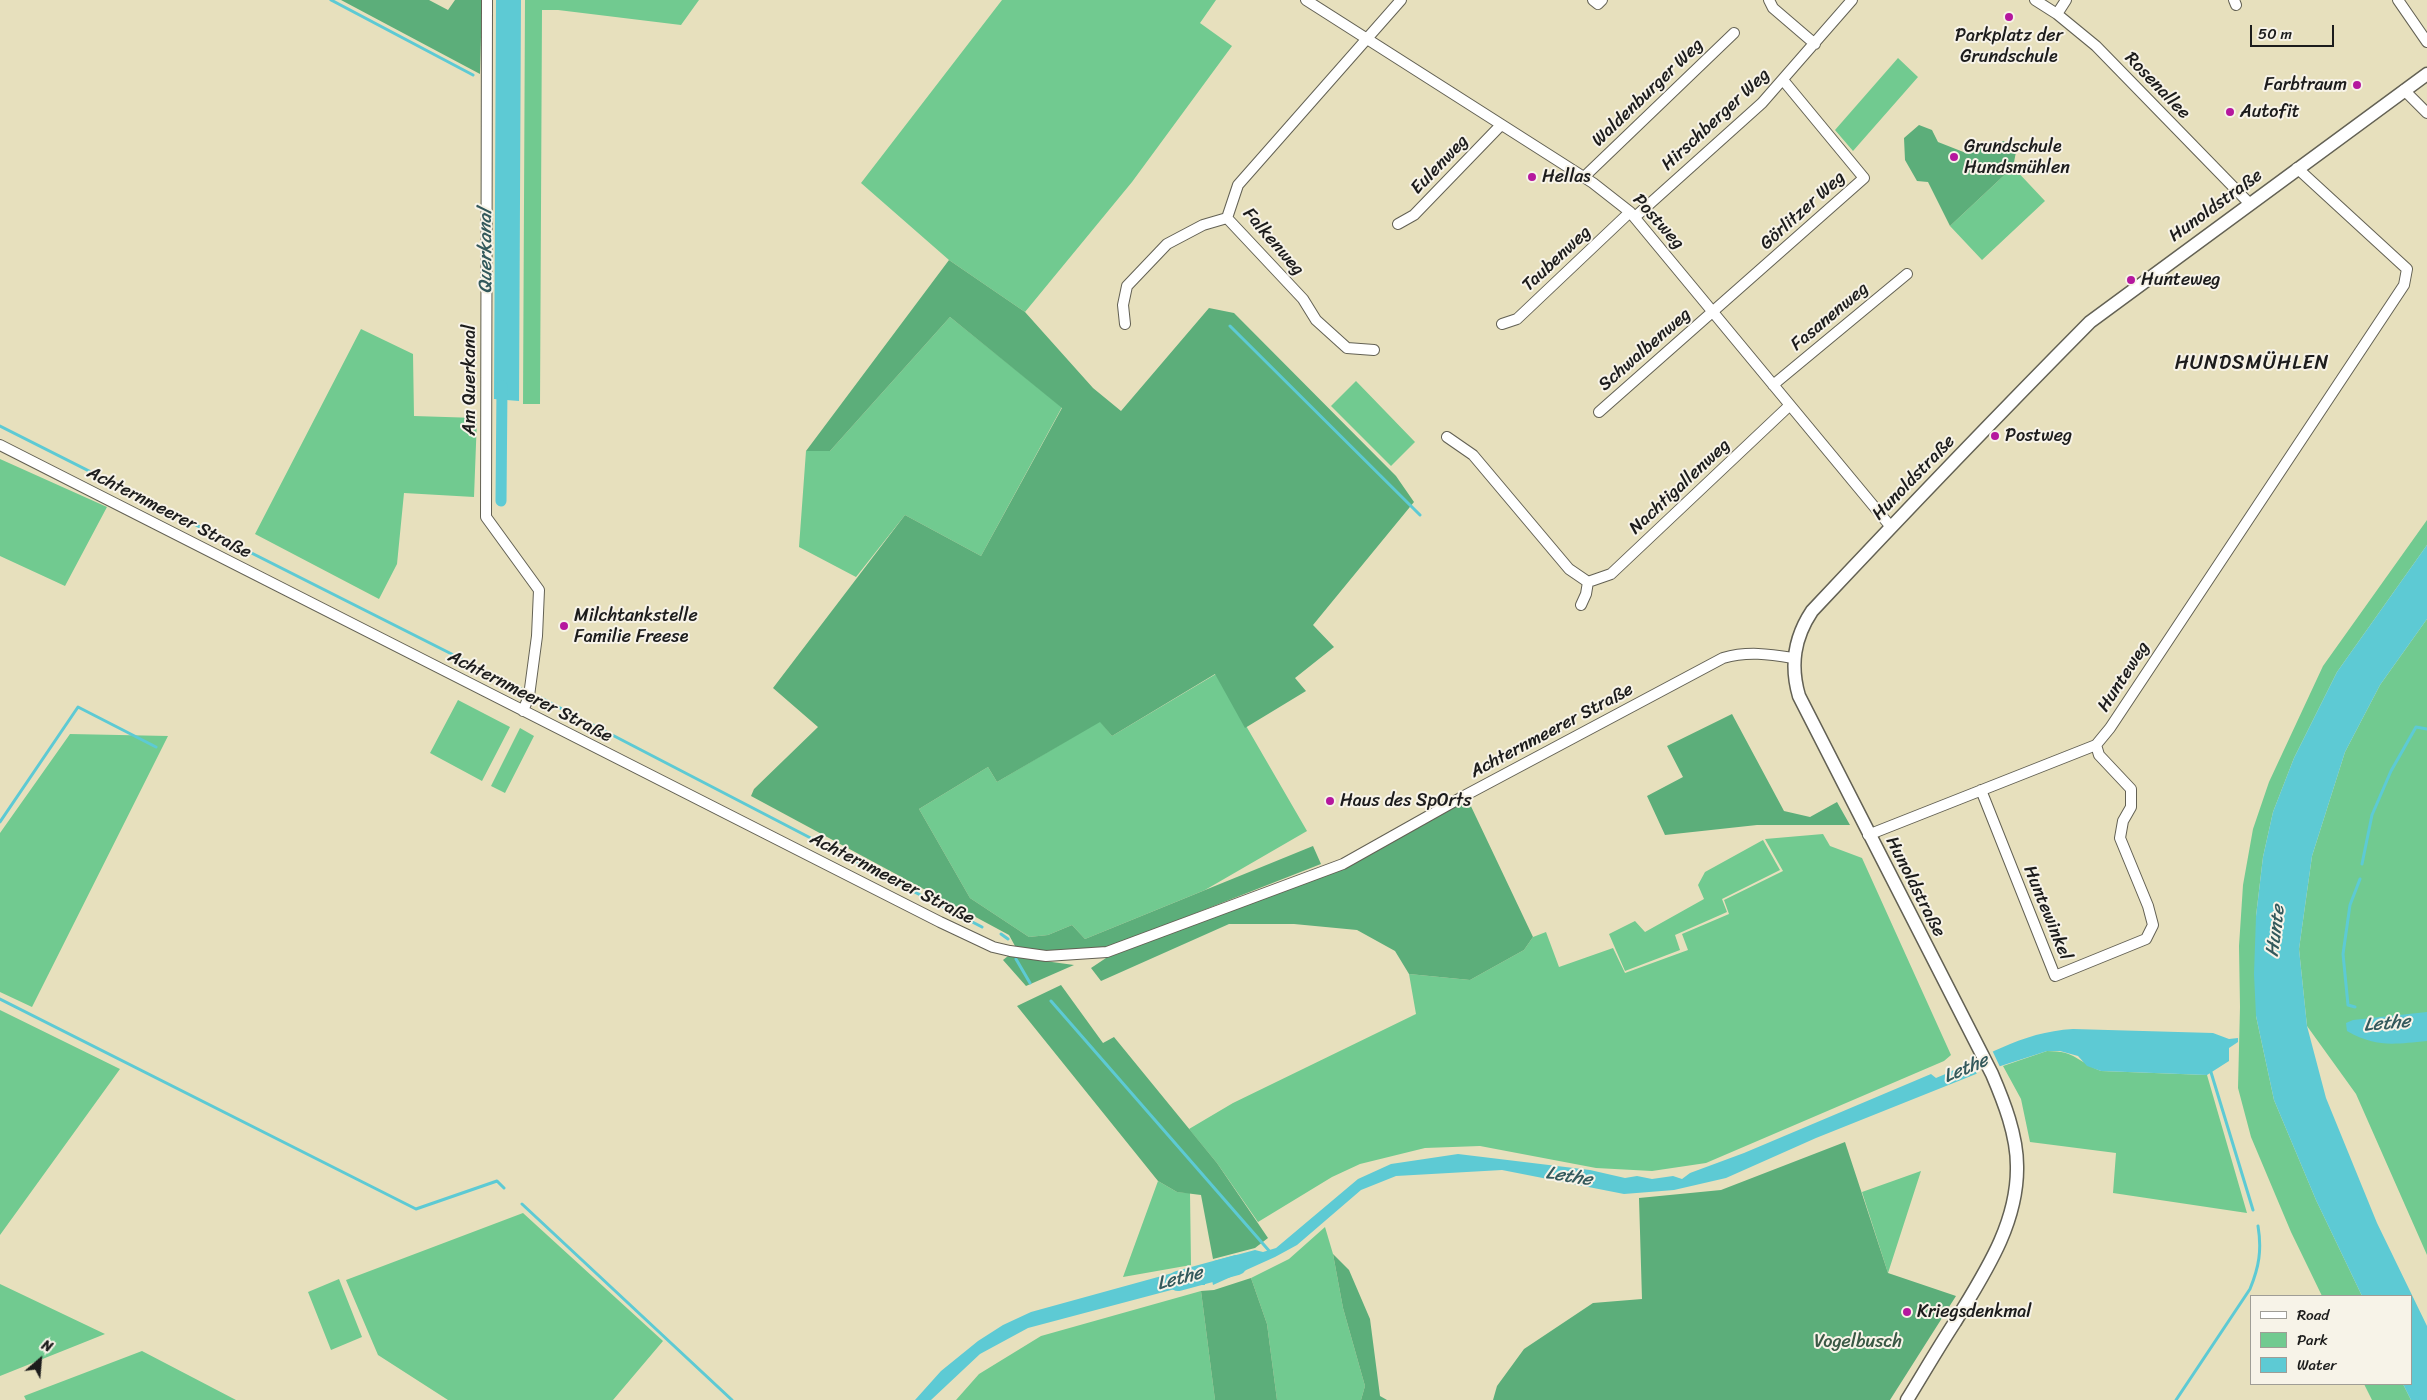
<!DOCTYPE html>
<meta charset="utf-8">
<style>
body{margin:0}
#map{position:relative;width:2427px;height:1400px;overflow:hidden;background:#e7e0bd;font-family:Sriracha,sans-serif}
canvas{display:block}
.legend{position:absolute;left:2250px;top:1295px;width:162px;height:90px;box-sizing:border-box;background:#f7f3e8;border:1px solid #9f9d96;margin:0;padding:6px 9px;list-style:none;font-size:15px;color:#1c1c1c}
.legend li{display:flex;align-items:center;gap:10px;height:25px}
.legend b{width:25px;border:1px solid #9f9d96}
.north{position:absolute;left:15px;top:1335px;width:50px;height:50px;-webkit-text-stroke:4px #f7f3e8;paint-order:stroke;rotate:27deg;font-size:14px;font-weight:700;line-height:20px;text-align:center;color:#1c1c1c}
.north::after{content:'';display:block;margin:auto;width:18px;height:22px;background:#1c1c1c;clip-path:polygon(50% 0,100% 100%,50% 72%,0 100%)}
.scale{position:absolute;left:2250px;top:25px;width:84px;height:22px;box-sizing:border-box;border:2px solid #1c1c1c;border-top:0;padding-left:6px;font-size:15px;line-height:18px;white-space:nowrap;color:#1c1c1c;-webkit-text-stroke:4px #f7f3e8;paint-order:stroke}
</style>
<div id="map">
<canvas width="2427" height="1400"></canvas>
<ul class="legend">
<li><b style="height:6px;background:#fff"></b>Road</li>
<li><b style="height:14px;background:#71ca90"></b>Park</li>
<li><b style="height:14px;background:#5dcad4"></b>Water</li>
</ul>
<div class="north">N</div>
<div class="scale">50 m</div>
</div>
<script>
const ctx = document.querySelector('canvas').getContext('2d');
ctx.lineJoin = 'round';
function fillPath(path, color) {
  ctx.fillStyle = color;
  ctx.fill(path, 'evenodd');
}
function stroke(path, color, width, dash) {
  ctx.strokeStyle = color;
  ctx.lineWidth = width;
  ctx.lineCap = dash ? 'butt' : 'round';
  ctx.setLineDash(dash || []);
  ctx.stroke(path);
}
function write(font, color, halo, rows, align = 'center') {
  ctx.font = font + ' Sriracha,sans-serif';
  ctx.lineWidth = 4;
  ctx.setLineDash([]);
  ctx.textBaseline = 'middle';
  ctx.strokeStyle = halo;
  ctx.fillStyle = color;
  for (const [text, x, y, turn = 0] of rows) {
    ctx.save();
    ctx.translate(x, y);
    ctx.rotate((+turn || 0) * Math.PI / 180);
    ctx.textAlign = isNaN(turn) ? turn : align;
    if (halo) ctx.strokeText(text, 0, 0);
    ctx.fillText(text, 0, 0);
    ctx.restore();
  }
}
fillPath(new Path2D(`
 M525,0H699L681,25L558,10H542L540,404H523Z
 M1002,0H1216L1200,23L1232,46L1132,182L1025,312L949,260L861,183Z
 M1898,58L1918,77L1853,151L1835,130Z
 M2013,167L2045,201L1982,260L1950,226Z
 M950,317L1062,407L981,556L905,515L856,577L799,547L806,451H830Z
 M361,329L413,354L414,416L477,418L474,497L404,493L397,564L379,599L255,534Z
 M1356,381L1415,442L1391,466L1331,406Z
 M0,459L107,507L65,586L0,556Z
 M2427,520V545L2337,672L2294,758L2273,812L2263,857L2256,916V1016L2274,1100L2316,1200L2362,1296H2322L2291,1232L2251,1137L2238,1088L2240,1007L2239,946L2243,885L2253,829L2269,782L2323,666Z
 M2427,619V1255L2356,1094L2307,1026L2299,949L2312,856L2345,752L2380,685Z
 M1216,674L1307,831L1205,890L1085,939L1072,925L1048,935L1029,937L970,898L919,809L988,767L997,782L1100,721L1112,736Z
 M458,700L510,727L482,781L430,753Z
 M520,728L534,736L505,793L491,786Z
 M70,734L168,736L32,1007L0,992V833Z
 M1823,834L1830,846L1862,858L1951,1055L1944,1061L1706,1163L1652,1171L1596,1168L1480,1146L1425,1148L1360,1164L1332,1177L1258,1222L1217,1163L1189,1129L1233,1103L1416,1014L1409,974L1470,980L1524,950L1533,937L1546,932L1559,967L1613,948L1625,973L1688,950L1682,934L1729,914L1724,900L1783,871L1765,839Z
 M1763,840L1780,870L1722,899L1727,912L1675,935L1680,950L1625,971L1609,934L1635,921L1645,932L1704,899L1698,885L1705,872Z
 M0,1010L120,1069L0,1235Z
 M2047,1051C2077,1051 2077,1062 2101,1071L2207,1075L2247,1213L2113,1193L2116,1153L2030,1142L2021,1099L2003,1066Z
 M1921,1171L1888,1273L1862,1192Z
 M1158,1181L1177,1192L1190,1193L1191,1265L1123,1277Z
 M523,1213L663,1341L613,1400H448L378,1355L346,1280Z
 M1325,1227L1333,1254L1343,1308L1365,1386L1361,1400H1277L1267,1324L1251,1278L1289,1259Z
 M339,1279L362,1337L331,1350L308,1292Z
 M0,1284L105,1334L0,1376Z
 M1201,1291L1215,1400H956L979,1374L1041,1336Z
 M142,1351L236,1400H26L24,1396Z
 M2364,1384H2403L2411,1400H2372Z`), '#71ca90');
fillPath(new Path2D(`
 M341,0H429L448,10L455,0H482L480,74Z
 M1919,125L1932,130L1938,142L1966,153L1987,143L1995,147L2003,141L2017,147L2013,167L1950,226L1928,182L1917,181L1905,160L1904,138Z
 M949,260L1025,312L1093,388L1121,411L1209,308L1234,313L1396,476L1414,502L1313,625L1334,647L1295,678L1306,691L1245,728L1215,674L1112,736L1100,722L997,782L988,767L919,809L970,898L1029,937L1048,935L1072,925L1085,939L1313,846L1321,864L1104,949L1047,952L1015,946L1009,935L751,796L754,789L818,727L773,688L905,515L981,556L1062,408L950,317L830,451H806Z
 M1732,714L1784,811L1810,817L1837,802L1850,825H1757L1665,835L1647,796L1683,777L1667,746Z
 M1468,800L1533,937L1524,950L1470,980L1409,974L1395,951L1357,930L1294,924H1229L1101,981L1091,968L1106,958L1345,868Z
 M1008,956L1074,965L1026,986L1003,960Z
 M1061,985L1103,1043L1114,1037L1217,1163L1268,1238L1255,1248L1213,1259L1201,1195L1177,1192L1158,1181L1017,1006Z
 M1845,1142L1888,1273L1956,1296L1890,1400H1493L1497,1386L1524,1349L1593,1303L1642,1299L1639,1198L1721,1190Z
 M1333,1254L1349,1270L1370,1319L1380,1396L1387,1400H1361L1365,1386L1343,1308Z
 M1251,1278L1267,1324L1277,1400H1215L1201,1291L1214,1290Z`), '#5cae7a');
fillPath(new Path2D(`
 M496,0H521L519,401L494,399Z
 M2427,545V619L2380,685L2345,752L2312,856L2299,949L2307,1026L2326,1098L2377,1223L2427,1326V1400H2411L2403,1384H2411V1296H2362L2316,1200L2274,1100L2256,1016L2254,974L2256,916L2263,857L2273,812L2294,758L2337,672Z
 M2427,1012V1041C2394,1044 2377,1048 2347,1031L2346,1023L2353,1020Z
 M2073,1029L2213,1033L2229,1039L2238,1038V1042L2229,1048V1061L2207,1075L2101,1071L2087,1066L2078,1056L2060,1051H2047L1976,1074L1816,1138L1726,1178L1674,1190L1624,1194L1502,1170L1396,1176L1361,1190L1297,1245L1275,1257L1213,1285L1210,1270L1214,1261L1255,1250L1263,1252L1276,1248L1358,1179L1391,1164L1458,1154L1590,1170L1625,1178L1637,1176L1652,1179L1673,1176L1682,1179L1690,1173L1744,1153L1931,1074L1936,1078C1984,1058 2020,1032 2073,1029Z
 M1187,1269L1203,1271L1205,1285H1190L1028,1328L980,1354L931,1400H915L941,1371L978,1341L1003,1325L1031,1312Z`), '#5dcad4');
fillPath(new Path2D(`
 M1992,1050L2001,1069L1978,1076L1970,1061Z`), '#e7e0bd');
stroke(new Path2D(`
 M331,0L473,75
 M1230,326L1420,515
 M0,426L521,689
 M541,698L982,927
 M0,822L78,707L156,747
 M2362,864L2372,815L2391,771L2416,727L2427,729
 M1001,934L1008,939
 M1016,959L1030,983
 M0,999L416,1209L497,1181L504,1188
 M1051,1001L1271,1253
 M2355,1007L2348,1005L2343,954L2350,905L2360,879
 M2210,1069L2253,1210
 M522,1204L732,1400
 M2176,1400L2250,1289C2259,1267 2262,1250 2258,1226`), '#5dcad4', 3);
stroke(new Path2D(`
 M501,501L502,386`), '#5dcad4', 11);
stroke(new Path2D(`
 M1178,1281L1237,1265`), '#5dcad4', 20);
const minor = new Path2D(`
 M487,0L486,517L539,590L537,636L529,696L523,711
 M1306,0L1593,183L1630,212L1891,527
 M1593,0L1598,4L1602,0
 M1769,0L1773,8L1815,44
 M2035,0L2057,14L2096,46L2249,203
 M2234,0L2236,5
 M2398,0L2427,42
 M2057,14L2066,0
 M2404,90L2427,113
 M1584,177L1734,33
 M1635,217L1762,103L1852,0
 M1398,224L1414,215L1501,125
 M1125,324L1123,305L1127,286L1167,244L1203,225L1227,218
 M1502,324L1517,319L1630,212
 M1374,350L1347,348L1316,320L1303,299L1227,218L1238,185L1401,0
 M1773,385L1907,274
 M1599,412L1864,178L1783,80
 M1447,437L1473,455L1569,569L1588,582L1611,574L1789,406
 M0,445L940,922L993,947L1010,951L1046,956L1107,952L1343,864L1464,796L1723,658C1747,651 1769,654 1793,658
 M1581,605L1586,594L1588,582
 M1981,790L2055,976L2146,939L2153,925L2148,906L2120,838L2123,821L2131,807V789L2099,755L2096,745
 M1868,835L2096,745L2110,728L2404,285L2407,269L2297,168`);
const tertiary = new Path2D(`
 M1907,1400C1923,1374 1938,1348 1955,1322C1984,1274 2018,1224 2017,1166C2017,1135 2004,1102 1992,1074L1799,696C1790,665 1794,638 1812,611C1903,514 1996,417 2090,322L2427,74`);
stroke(minor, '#636154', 12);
stroke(tertiary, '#636154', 15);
stroke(minor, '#fff', 10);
stroke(tertiary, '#fff', 12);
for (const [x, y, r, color] of [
 [2009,17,5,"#b5179e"],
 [2357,85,5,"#b5179e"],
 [2230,112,5,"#b5179e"],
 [1954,157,5,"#b5179e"],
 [1532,177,5,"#b5179e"],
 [2131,280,5,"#b5179e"],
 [1995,436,5,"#b5179e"],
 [564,626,5,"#b5179e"],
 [1330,801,5,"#b5179e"],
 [1907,1312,5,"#b5179e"]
]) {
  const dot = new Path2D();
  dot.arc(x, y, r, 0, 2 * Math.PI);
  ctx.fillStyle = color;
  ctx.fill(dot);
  stroke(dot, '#f7f3e8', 2);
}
write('18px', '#1c1c1c', '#f7f3e8', [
 ["Parkplatz der",2009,36,"center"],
 ["Grundschule",2009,57,"center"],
 ["Farbtraum",2347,85,"right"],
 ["Autofit",2240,112],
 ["Grundschule",1964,147],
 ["Hundsmühlen",1964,168],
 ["Hellas",1542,177],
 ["Hunteweg",2141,280],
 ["Postweg",2005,436],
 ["Milchtankstelle",574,616],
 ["Familie Freese",574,637],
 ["Haus des SpOrts",1340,801],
 ["Kriegsdenkmal",1917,1312]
], 'left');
write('18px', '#1c1c1c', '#f7f3e8', [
 ["Rosenallee",2157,86,46],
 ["Waldenburger Weg",1648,93,-44],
 ["Hirschberger Weg",1716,120,-43],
 ["Eulenweg",1440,165,-46],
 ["Hunoldstraße",2216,206,-36],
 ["Görlitzer Weg",1803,211,-42],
 ["Postweg",1658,222,48],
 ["Falkenweg",1273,242,49],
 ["Taubenweg",1557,259,-43],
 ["Fasanenweg",1830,317,-40],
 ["Schwalbenweg",1645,350,-41],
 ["Am Querkanal",470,380,-90],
 ["Hunoldstraße",1914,478,-46],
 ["Nachtigallenweg",1680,487,-43],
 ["Achternmeerer Straße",169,513,27],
 ["Hunteweg",2124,677,-57],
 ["Achternmeerer Straße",530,697,27],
 ["Achternmeerer Straße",1552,731,-28],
 ["Achternmeerer Straße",892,879,27],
 ["Hunoldstraße",1915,887,63],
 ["Huntewinkel",2047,913,68]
]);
write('18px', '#3a5945', '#f7f3e8', [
 ["Vogelbusch",1858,1342]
]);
write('italic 19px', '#33595c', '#f7f3e8', [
 ["Querkanal",486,251,-90],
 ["Hunte",2276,931,-83],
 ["Lethe",2387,1024,-5],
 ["Lethe",1966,1069,-23],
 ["Lethe",1569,1177,9],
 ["Lethe",1180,1279,-15]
]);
ctx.letterSpacing = '1px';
write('20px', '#1c1c1c', '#f7f3e8', [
 ["HUNDSMÜHLEN",2252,364]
]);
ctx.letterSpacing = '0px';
</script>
